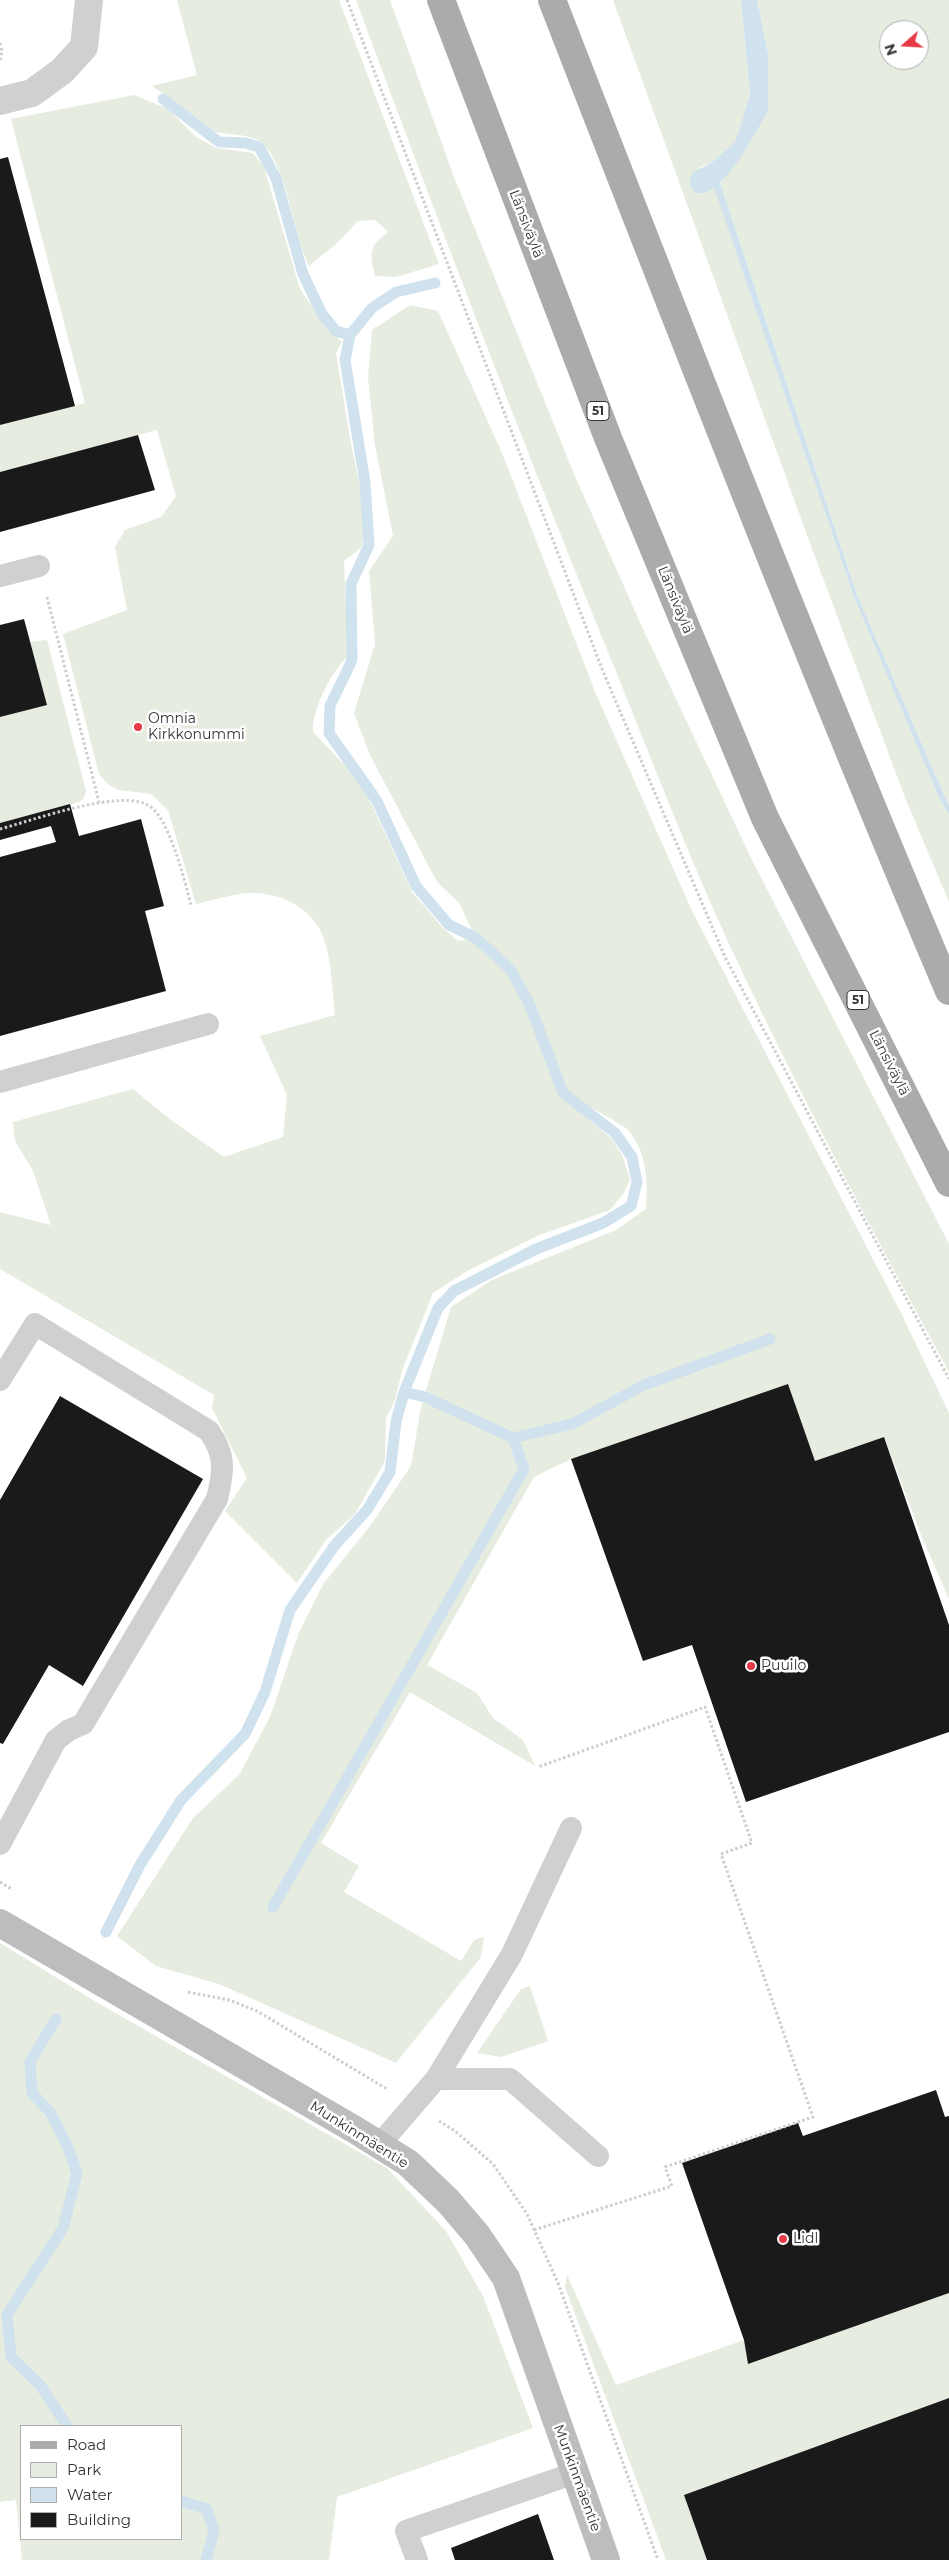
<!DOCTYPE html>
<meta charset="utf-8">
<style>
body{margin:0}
#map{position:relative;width:949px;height:2560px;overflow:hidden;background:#fff;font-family:Montserrat,sans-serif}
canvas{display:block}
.legend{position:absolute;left:20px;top:2425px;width:162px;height:115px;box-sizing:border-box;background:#fff;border:1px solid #adadad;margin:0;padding:6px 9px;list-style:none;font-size:15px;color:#333}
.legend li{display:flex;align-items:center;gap:10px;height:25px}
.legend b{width:25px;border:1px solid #adadad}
.north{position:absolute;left:879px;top:20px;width:50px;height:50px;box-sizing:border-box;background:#fff;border:1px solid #adadad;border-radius:50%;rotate:251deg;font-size:14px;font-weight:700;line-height:20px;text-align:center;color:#333}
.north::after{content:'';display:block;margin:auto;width:18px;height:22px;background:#e63946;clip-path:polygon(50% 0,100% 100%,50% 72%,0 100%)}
</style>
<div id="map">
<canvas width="949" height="2560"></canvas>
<ul class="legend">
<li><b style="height:6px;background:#ababab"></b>Road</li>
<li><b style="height:14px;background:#e6ecdf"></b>Park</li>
<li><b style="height:14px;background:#cfe2ee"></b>Water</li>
<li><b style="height:14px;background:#1a1a1a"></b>Building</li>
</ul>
<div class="north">N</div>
</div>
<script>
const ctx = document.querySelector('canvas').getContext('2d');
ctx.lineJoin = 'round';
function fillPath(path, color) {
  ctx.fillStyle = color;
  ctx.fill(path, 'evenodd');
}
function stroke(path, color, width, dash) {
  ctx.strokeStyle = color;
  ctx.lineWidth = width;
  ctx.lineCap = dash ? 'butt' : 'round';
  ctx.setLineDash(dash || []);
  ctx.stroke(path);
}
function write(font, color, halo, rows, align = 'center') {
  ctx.font = font + ' Montserrat,sans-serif';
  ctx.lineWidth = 5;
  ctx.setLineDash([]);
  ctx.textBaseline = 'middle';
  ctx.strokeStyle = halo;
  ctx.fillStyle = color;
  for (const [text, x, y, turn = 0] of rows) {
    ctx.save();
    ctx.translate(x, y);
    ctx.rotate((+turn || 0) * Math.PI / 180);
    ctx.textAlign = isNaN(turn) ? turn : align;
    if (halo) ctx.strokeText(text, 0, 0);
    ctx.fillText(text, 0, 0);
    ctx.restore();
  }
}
fillPath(new Path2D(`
 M177,0H339L439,264L396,277L375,276C370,253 368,247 388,232L375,220L358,221L337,243L309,266C292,231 289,173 264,145C252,131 219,137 202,127C197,124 194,117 189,113C177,103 164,95 152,86L197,75Z
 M356,0H390L454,177L574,474L643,629L752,860L949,1244V1372C872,1231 797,1089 729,944C685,848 648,750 608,652C520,436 437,219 356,0Z
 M613,0H741L750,95L735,142L711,163L700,167L689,182L695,193L714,187L854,597L939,798L949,815V902L906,800L815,557Z
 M757,0H949V806L857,595L720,183L723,181L768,53ZM889,30H919V60H889Z
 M134,95L168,109L195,136L216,148L253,153L264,167L300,289L320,318L342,342L336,353L351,444L367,519L362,547L344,561L348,656C331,672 312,709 313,732L356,777L372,805L412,892L443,928L458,941L475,938L460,904L437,882L370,755L354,713L375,644L369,571L393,536L375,445L368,378L372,330L410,305L438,311L502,453L596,694L692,911L901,1313L949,1413V1599L921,1535L884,1437L815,1461L788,1384L571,1459L534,1477L427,1665L477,1693L493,1718L523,1740L535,1766L410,1692L321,1843L359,1866L344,1892L461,1961L474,1940L484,1937L481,1957L396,2063L219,1984L156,1966L117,1936L193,1818L239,1775L270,1717L299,1632L324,1583L370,1526L411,1466L421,1407L451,1307L492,1280L616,1230L646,1209C648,1182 647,1153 629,1131C622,1123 577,1100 565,1095L581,1113L612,1139L622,1155L630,1179L624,1193L610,1210L537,1236L467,1271L433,1293L403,1368L394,1403L386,1417L385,1461L355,1514L326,1540L297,1583L225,1511L247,1478L212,1408L214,1395L0,1269V1212L51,1225L33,1171L15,1141L13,1122L133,1089L171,1120L224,1157L283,1137L287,1095L260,1036L335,1015C332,991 332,954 321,932C310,908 282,894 256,893C236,892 214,900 196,904L168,810L151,794L119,790L109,785L99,774L63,634L127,610L115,547L125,530L161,517L176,496L157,430L0,472V425L85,403L11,119Z
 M47,640L86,791L84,798L79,802L0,823V717L47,704L30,642Z
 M0,1943L98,2003L387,2168L446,2231L483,2296L533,2428L337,2497L329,2560H22L16,2500L0,2502ZM181,2426V2539H21V2426Z
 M530,1986L548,2041L501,2057L477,2053L521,1989Z
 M567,2275L616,2385L744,2340L748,2363L949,2293V2398L684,2495L707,2560H666L565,2287Z`), '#e6ecdf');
fillPath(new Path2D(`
 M741,0H757L768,53V111L738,162L720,183L857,595L949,806V815L939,798L854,597L714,188L705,193H695L689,182L693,172L711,163L735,142L750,95Z`), '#cfe2ee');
stroke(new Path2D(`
 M163,99L219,142L245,143L259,147L276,178L303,274L322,314L336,331L350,335
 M404,1392L425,1397L513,1438L572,1424L644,1385L770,1339
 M273,1907L524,1469L513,1438
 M106,1932L140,1865L181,1800L245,1734L265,1692L290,1610L335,1545L367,1510L390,1472L396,1422L404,1392L438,1308L454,1291L536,1249L603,1223L631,1206L637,1182L632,1157L615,1133L563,1093L529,1003L510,969L476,938L449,925L416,886L377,801L329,733L330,706L352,660L351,584L369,545L365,482L345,360L350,335L372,308L396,292L435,283
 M56,2019L30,2062L32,2093L50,2112L68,2147L77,2174L63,2228L7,2315L11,2357L40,2385L67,2426
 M181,2501L207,2509L214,2531L206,2560`), '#cfe2ee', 11);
fillPath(new Path2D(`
 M8,157L75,406L0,425V159Z
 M138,435L155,490L0,532V472Z
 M24,619L47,705L0,717V625Z
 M70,804L79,836L141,819L164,906L145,911L166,991L0,1036V857L56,842L51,826L0,840V823Z
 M788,1384L815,1461L884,1437L949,1625V1732L746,1802L692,1645L643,1661L571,1459Z
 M60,1396L203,1479L83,1686L49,1665L3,1744L0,1743V1500Z
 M936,2090L945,2117L949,2116V2293L748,2364L744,2340L682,2163L798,2123L803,2136Z
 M949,2398V2560H707L684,2495Z
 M538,2514L554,2560H455L451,2548Z`), '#1a1a1a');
stroke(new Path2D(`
 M347,0L602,669L725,957L949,1379
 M0,43L2,51L0,62
 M47,597L99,802
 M0,829C34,820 118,789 148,805C169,816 185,882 191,905
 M0,1882L13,1890
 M188,1992L229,2000L257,2011L387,2089
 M439,2121L455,2131L493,2164L527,2214L558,2283L658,2560
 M534,2230L672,2186L665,2167L813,2117L721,1854L752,1843L705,1707L538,1767`), '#cdcdcd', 3, [2.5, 2.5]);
stroke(new Path2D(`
 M0,576L39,566
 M0,1082L208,1024
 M0,1380L35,1324L209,1431C226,1456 224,1470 217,1499L83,1724L69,1730L56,1740L0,1844
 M436,2079L512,1954L571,1828
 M379,2145L436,2079H510L598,2156
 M417,2560L406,2531L575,2473`), '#d0d0d0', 22);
stroke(new Path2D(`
 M0,101L32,93L62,71L84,47L89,0`), '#d0d0d0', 28);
stroke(new Path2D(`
 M0,1923L357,2131L408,2163L448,2201L477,2235L506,2278L606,2560`), '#bdbdbd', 28);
stroke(new Path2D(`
 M441,0L608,438L765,818L949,1183
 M552,0C681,332 810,663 949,991`), '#ababab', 28);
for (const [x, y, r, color] of [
 [138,727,5,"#e63946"],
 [751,1666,5,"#e63946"],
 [783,2239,5,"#e63946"]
]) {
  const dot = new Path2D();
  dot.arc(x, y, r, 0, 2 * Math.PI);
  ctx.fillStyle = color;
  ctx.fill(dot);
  stroke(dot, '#fff', 2);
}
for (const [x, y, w] of [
 [598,411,22],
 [858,1000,22]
]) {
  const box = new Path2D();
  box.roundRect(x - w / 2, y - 9.5, w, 19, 4);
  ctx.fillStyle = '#fff';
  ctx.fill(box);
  stroke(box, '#333', 1);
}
write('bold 12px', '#333', null, [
 ["51",598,411],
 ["51",858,1000]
]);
write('14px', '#333', '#fff', [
 ["Länsiväylä",526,224,69],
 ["Länsiväylä",675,600,68],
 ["Länsiväylä",889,1063,63],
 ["Munkinmäentie",359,2135,32],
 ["Munkinmäentie",577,2478,70]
]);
write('14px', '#333', '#fff', [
 ["Omnia",148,719],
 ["Kirkkonummi",148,735],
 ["Puuilo",761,1666],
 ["Lidl",793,2239]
], 'left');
</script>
